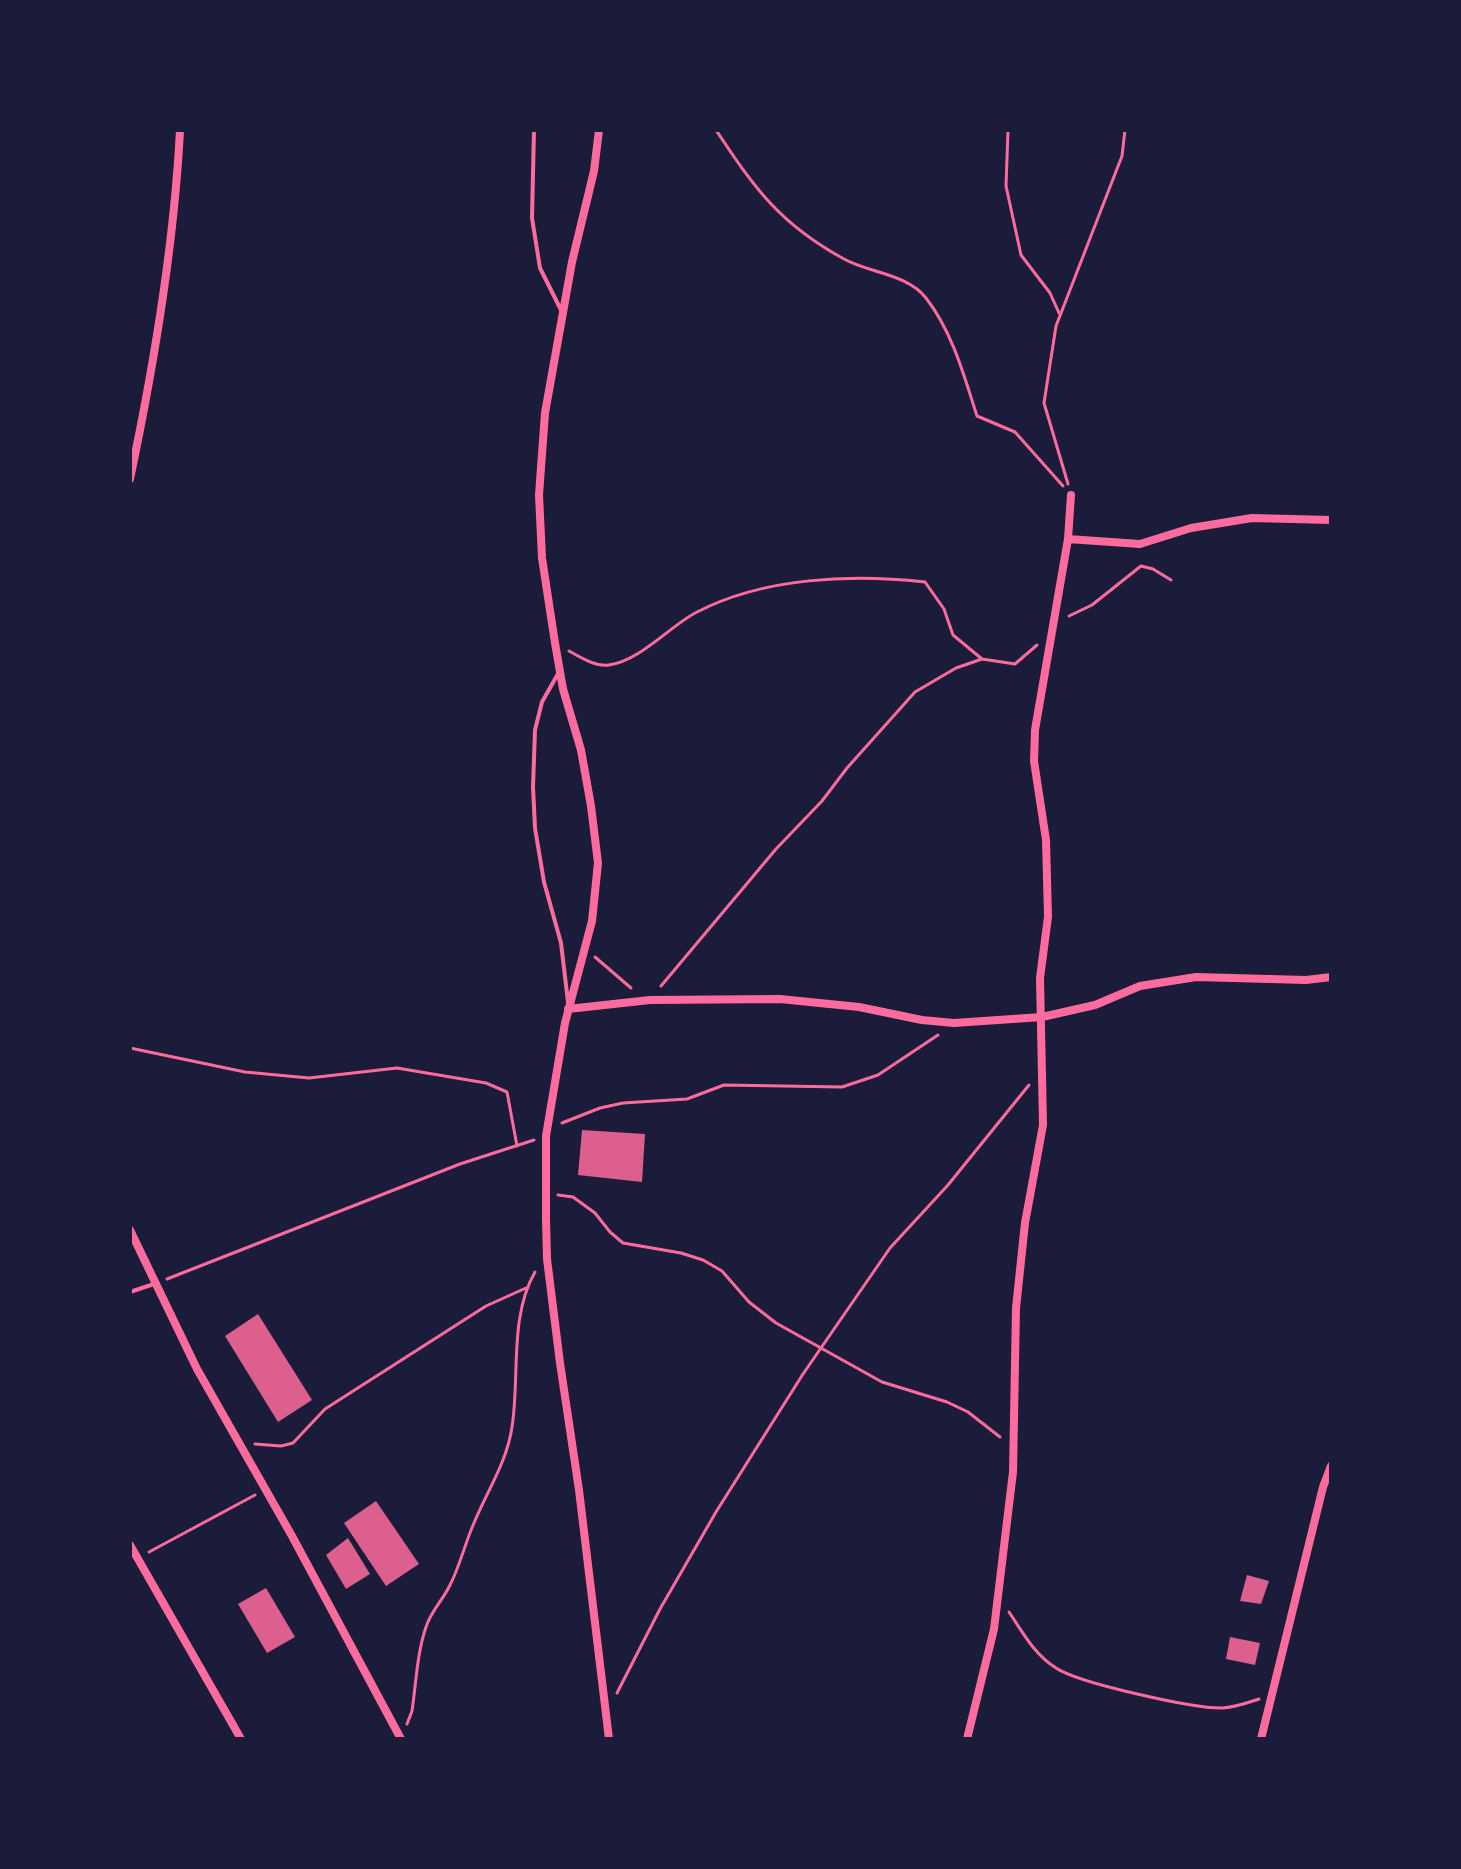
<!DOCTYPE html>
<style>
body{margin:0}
#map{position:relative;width:1461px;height:1869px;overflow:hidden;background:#1b1b3a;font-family:Lato,sans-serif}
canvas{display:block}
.frame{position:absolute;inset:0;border:132px solid #1b1b3a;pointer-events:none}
</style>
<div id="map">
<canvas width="1461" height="1869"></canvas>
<div class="frame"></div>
</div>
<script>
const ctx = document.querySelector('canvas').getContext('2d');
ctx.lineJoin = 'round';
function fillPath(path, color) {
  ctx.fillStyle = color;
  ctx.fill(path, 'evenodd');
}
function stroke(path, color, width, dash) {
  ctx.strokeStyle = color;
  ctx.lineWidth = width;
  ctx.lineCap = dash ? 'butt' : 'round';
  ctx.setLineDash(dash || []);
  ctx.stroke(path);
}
fillPath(new Path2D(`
 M582,1130L645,1134L642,1182L578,1175Z
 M258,1314L312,1400L278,1422L225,1336Z
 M376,1501L419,1564L386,1586L344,1523Z
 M348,1538L370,1574L346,1589L326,1555Z
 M1247,1575L1269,1581L1261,1604L1240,1601Z
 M266,1588L295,1637L267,1653L238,1604Z
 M1230,1637L1260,1643L1255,1665L1226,1659Z`), '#dd5f8e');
stroke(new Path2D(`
 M716,130C755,189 780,224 844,259C869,273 908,274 926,298C953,333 964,376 977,416L1015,432L1063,486
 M1008,130L1006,186L1021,255L1050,293L1059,313
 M1068,484L1044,403L1056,326L1122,156L1125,130
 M1069,616L1092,605L1141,566L1153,569L1171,580
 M569,651C580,657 595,667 609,665C640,661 671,625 697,612C765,577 851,574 925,582L944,609L953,635L982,659L1015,664L1037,645
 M595,957L631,988
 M661,986L776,849L822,801L847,768L915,692L956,668L982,659
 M130,1048L245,1072L309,1078L397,1068L486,1083L507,1092L517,1146
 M562,1123L600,1108L623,1103L687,1099L724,1085L842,1087L878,1075L938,1035
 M558,1195L573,1197L595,1213L610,1232L623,1243L681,1253L703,1260L722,1271L749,1302L776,1323L882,1382L947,1402L968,1412L1000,1437
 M167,1279L460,1164L534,1140
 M255,1444L281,1446L293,1443L325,1409L486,1306L526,1288
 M149,1552L255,1495
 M1009,1612C1023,1633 1034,1654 1056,1668C1078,1683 1195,1709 1223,1708C1236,1707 1247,1703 1259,1699
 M617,1693L660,1609L716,1512L803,1374L890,1248L948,1185L1029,1085
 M407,1724L412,1711C416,1684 417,1653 426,1627C431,1611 443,1600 450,1585C460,1566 465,1543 474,1523C487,1491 507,1462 512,1427C520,1377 509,1317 535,1272`), '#ff6b9d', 3);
stroke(new Path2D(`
 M534,130L532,218L540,268L562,312
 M559,672L542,702L535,730L533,787L535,828L544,882L561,943L568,1002
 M130,1292L154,1284`), '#ff6b9d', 4);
stroke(new Path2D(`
 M599,130L594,171L572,262L545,413L539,495L542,558L555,643L563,689L581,750L591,806L598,863L592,921L565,1023L546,1136V1218L547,1259L560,1363L579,1490L609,1739
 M130,479C154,365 174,247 180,130
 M1068,539L1140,544L1191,528L1252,518L1331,520
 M568,1009L650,1000L780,999L859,1007L922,1020L954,1023L1042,1017L1095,1005L1140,986L1196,977L1306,980L1331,977
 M130,1230L197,1369L292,1536L401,1739
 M130,1545L241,1739
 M967,1739L994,1629L1013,1472L1016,1308L1025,1223L1043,1125L1040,978L1048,917L1046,840L1034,761L1035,730L1068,539L1071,495
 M1261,1739L1323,1487L1331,1466`), '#ff6b9d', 8);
</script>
